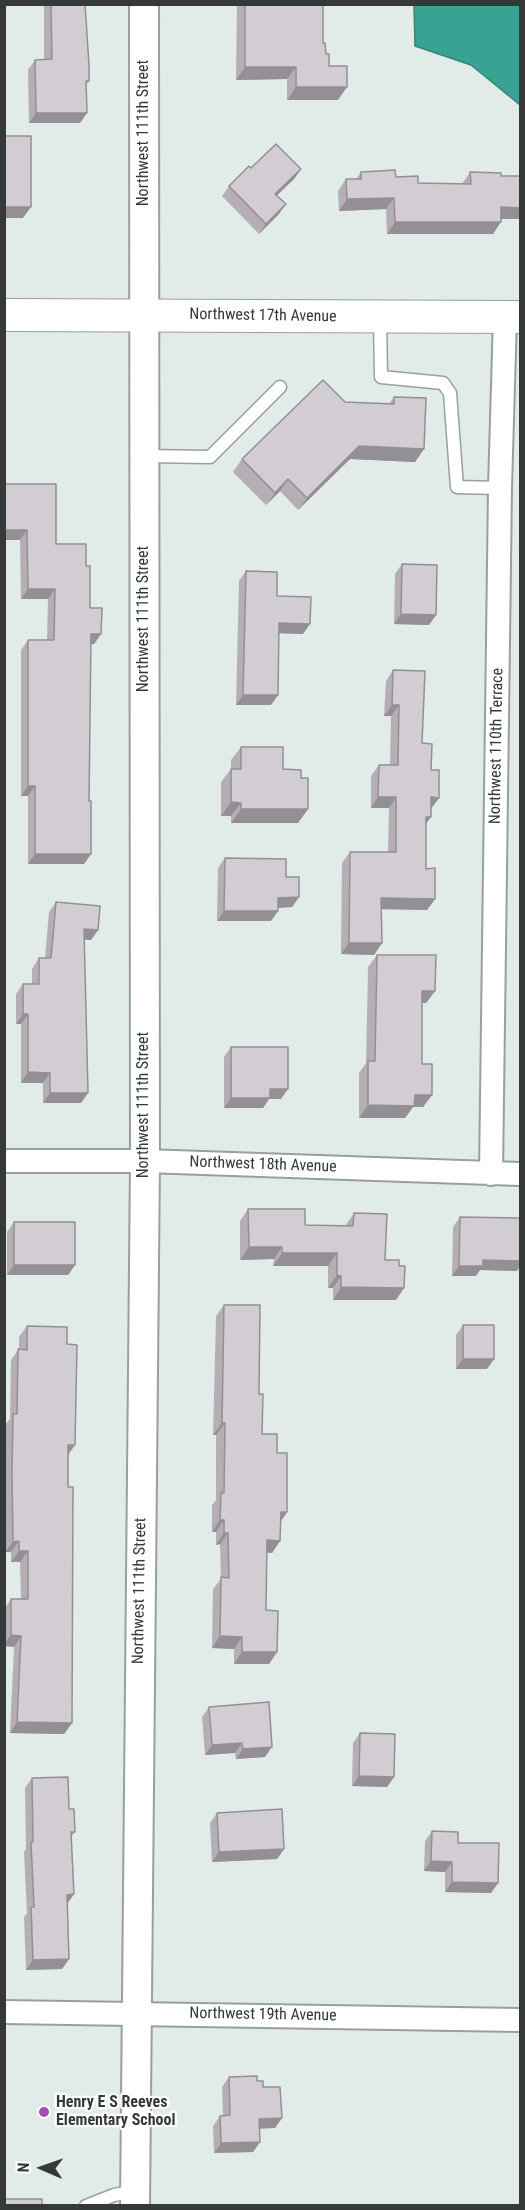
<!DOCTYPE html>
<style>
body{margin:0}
#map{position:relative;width:525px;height:2210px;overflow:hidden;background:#e1ebe8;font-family:"Roboto Condensed",sans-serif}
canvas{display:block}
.frame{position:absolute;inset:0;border:6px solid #353938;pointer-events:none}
.north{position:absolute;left:12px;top:2138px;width:60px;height:60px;-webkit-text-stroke:4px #fff;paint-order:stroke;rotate:272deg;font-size:16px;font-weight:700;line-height:24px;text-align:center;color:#353938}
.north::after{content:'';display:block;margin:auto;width:21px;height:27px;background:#353938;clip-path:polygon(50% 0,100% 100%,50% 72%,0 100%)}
</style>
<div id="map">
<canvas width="525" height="2210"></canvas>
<div class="frame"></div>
<div class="north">N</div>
</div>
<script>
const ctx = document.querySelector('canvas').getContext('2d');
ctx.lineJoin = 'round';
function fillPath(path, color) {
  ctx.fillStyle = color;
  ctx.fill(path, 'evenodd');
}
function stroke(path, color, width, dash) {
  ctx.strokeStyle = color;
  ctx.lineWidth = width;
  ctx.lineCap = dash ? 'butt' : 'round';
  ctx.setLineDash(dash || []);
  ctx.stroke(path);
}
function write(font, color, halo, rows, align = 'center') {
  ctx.font = font + ' "Roboto Condensed",sans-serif';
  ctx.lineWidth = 4.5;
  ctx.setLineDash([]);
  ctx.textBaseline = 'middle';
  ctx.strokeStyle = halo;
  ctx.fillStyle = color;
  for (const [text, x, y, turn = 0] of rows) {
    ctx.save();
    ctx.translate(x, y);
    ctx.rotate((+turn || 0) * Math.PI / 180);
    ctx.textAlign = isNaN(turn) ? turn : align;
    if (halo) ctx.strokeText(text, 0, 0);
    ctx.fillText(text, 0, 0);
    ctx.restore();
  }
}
const water = new Path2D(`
 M414,5H520V105L471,65L415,46Z`);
fillPath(water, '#39a393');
stroke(water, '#388378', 1.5);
const service = new Path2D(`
 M380,318L381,377L443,383L450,393L457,487L500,488
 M144,456L210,457L280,387
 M86,2206L114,2195L135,2191`);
const minor = new Path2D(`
 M4,1161H145L520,1174
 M491,1174L500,488L505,317
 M4,2012L520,2020`);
const tertiary = new Path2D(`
 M135,2206L145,1161L144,4`);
const secondary = new Path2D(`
 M4,315L520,317`);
stroke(service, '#97a09e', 15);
stroke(minor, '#97a09e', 26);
stroke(tertiary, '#97a09e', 32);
stroke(secondary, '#97a09e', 34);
stroke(service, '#fff', 12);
stroke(minor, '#fff', 22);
stroke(tertiary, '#fff', 28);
stroke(secondary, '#fff', 32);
fillPath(new Path2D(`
 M44,4H85L89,81L87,84L80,123H29L28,70L35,60L44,59Z
 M237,4H323V43L338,100H287V79L236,80Z
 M251,168L301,169L294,179L277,195L279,214L259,234L222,196L229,186Z
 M361,172L396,177L418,183L462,184L470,172L501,176H520V219H501L493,234H387L386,209L339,211L338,191L346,179H356Z
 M394,397L424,449L415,462L350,459L298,510L280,491L266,505L233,472L242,459L345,402L389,404Z
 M4,484L56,544L86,566L90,608L101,634L94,644H90L89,801L91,854L84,864H28V796H21V650L28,640H47L48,599H21L20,540H4Z
 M402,564L436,615L429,625L394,624L395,574Z
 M246,571L277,596L303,634L279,633L278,695L271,705H236L239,581Z
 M393,670L422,743L431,809L426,823V869L435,899L427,910L381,909L382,943L374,955L341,954L342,863L350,852H388L389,808H371V776L379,765H390L391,716H384L386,681Z
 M241,747L301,778L308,809L298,823H231V816H221V782L231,769V760Z
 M225,858L286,877L299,897L292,907L278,908V911L271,921H217L218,868Z
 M56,902L98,930L91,940L84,939L88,1093L81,1103H43V1083H21V1024H16V994L23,984H32V969L39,958H45L49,912Z
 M377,955L435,991L426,1003H422V1064L432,1095L423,1107H413L405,1118H359V1073L366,1063L368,967Z
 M231,1047L281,1099H269L263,1108H224V1057Z
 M248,1209L305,1225L345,1226L354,1213L385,1260L396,1300H333V1288H328V1266H273L274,1259L240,1260V1221Z
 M460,1217L517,1271L480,1270L476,1276H452L453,1227Z
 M14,1222L75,1265L68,1275H7V1232Z
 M224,1305L259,1394L262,1434L277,1453L287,1512L280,1522V1541L272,1553L267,1552L266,1610L277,1652L269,1664H234V1649L212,1648L213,1589L221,1579L220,1544L216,1545V1532H212V1505L216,1500V1435H213L216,1316Z
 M463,1325L494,1359L487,1369H456V1335Z
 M27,1326L67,1344L75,1445L68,1455L72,1723L64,1734L10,1733L14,1647L4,1646V1609L11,1599H21L20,1562H11V1552H5V1425L10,1419L11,1360L19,1349V1337Z
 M209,1707L265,1757L236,1759L235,1753L205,1755L202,1717Z
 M360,1733L394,1777L387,1787L352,1786L353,1743Z
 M32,1778L69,1809L75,1832L71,1837L74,1894L67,1904L69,1959L62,1969L26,1970L24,1917L27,1913L24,1852L26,1849L25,1788Z
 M217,1813L284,1849L277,1859L212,1862L210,1823Z
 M432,1831L458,1843L498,1883L491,1893L445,1892V1872L424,1871L425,1841Z
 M229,2077L257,2081L263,2087L282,2118L275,2128H259L260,2142L253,2152L214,2153L213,2126L220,2116H223L222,2087Z`), '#b5afb5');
fillPath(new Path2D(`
 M245,67H296L287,79L236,80Z
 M296,87H347L338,100H287Z
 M36,113H87L80,123H29Z
 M301,169L294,179L268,204L275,194Z
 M394,198L386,209L339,211L347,199Z
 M286,204L279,214L259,234L266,224Z
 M4,207H31L23,218H4Z
 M501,207L520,208V219H493Z
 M395,222H501L493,234H387Z
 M359,446L424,449L415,462L350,459L298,510L307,498Z
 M288,479L280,491L266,505L275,493Z
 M4,530H27L20,540H4Z
 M28,589H55L48,599H21Z
 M401,614L436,615L429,625L394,624Z
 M279,623L310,624L303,634L272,633Z
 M91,634H101L94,644H84Z
 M243,695H278L271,705H236Z
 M392,705H399L391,716H384Z
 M28,786H35L28,796H21Z
 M378,797H396L389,808H371Z
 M431,797L439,798L431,809Z
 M231,802L241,803L231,816H221Z
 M241,809H308L298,823H231Z
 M426,817H431L423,828Z
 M35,854H91L84,864H28Z
 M299,897L292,907L271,908L278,898Z
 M381,898L435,899L427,910L373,909Z
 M224,911H278L271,921H217Z
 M84,929L98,930L91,940L77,939Z
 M349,943H382L374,955L341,954Z
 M422,991H435L426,1003H413Z
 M23,1014H28L21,1024H16Z
 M28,1072L50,1073L43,1083H21Z
 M270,1089H288L281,1099H269L263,1108H224L231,1098Z
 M50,1093H88L81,1103H43Z
 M415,1095H432L423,1107H413L405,1118H359L368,1105Z
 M249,1247H282L274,1259L240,1260Z
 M282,1253H337L328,1266H273Z
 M483,1260L520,1261V1266L517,1271L480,1270L476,1276H452L459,1266Z
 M14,1265H75L68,1275H7Z
 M337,1275L341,1276L333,1288H328Z
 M341,1287L404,1288L396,1300H333Z
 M463,1359H494L487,1369H456Z
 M222,1423H225L216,1435H213Z
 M68,1445H75L67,1456Z
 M281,1512H287L279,1524Z
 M220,1520H224L216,1532H212Z
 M224,1533H228L220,1544L216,1545Z
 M267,1540L280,1541L272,1553L259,1552Z
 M19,1541L11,1552H5L13,1542Z
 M19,1551H28L20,1562H11Z
 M11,1635L21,1636L14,1647L4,1646V1644Z
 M220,1636L242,1637L234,1649L212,1648Z
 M242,1652H277L269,1664H234Z
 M17,1722L72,1723L64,1734L10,1733Z
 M242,1743L235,1753L205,1755L212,1745Z
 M272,1747L265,1757L236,1759L243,1749Z
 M359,1776L394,1777L387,1787L352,1786Z
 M284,1849L277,1859L212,1862L219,1852Z
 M431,1861L452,1862L445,1872L424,1871Z
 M452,1882L498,1883L491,1893L445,1892Z
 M74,1894L67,1904V1895Z
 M69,1959L62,1969L26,1970L33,1960Z
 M282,2118L275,2128L252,2129L259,2119Z
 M260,2142L253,2152L214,2153L221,2143Z`), '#938f94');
const building = new Path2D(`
 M51,4H85L89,65V81H86L87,113H36L35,60L52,59Z
 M245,4H323V43H325L326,54H329V66H347V87H296V67H245Z
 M4,136H31V207H4Z
 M276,144L301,169L275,194L286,204L266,224L229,186L249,166L251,168Z
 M395,170L396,177L418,176V183L471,184L470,172L501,173V176H520V208L501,207V222H395L394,198L347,199L346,179H361V172Z
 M323,380L345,402L394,404V397L426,398L424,449L359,446L307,498L288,479L275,493L242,459Z
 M4,484H56V544H86V566H90V608H102L101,634H91L89,801H91V854H35V786H28V640H54L55,589H28L27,530H4Z
 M402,564L437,565L436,615L401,614Z
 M246,571L277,572V596L311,597L310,624L279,623L278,695H243Z
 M393,670L425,671L422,743L432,744L431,770H439V798L431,797V817H426V869L435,868V899L381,898L382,943H349L350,852H396V797H378L379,765H398L399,705H392Z
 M241,747H283V769L301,770V778H308V809H241V803L231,802V769H241Z
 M225,858L286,859V877H299V897L278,898V911H224Z
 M56,902L100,906L98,930L84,929L88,1093H50V1073L28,1072V1014H23V984H39V958H51Z
 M377,955H436L435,991H422V1064H432V1095H415L414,1106L368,1105V1061H375Z
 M231,1047H288V1089H270V1098H231Z
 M248,1209H305V1225L353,1226L354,1213L387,1214L385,1260H399V1266H405L404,1288L341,1287V1276L337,1275V1253H282V1247H249Z
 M460,1217L520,1218V1261L483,1260V1266H459Z
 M14,1222H75V1265H14Z
 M224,1305H260L259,1394H263L262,1434H277V1453H287V1512H281L280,1541L267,1540L266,1610L278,1611L277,1652H242V1637L220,1636L221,1577L229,1578L228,1533H224V1520H220L221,1493H224L225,1423H222Z
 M463,1325H494V1359H463Z
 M27,1326L67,1327V1344L77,1345L75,1445H68V1487H73L72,1723L17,1722L21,1636L11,1635V1599H28V1551H19V1541L13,1542L12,1473L13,1414H17L18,1349L27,1350Z
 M269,1702L272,1747L243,1749L242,1743L212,1745L209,1707Z
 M360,1733L395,1734L394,1777L359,1776Z
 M68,1777L69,1809H74L75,1832H71L74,1894L67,1895L69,1959L33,1960L31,1907H34L31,1842H33L32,1778Z
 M282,1809L284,1849L219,1852L217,1813Z
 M432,1831L458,1832V1843H499L498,1883L452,1882V1862L431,1861Z
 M257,2076V2081H263V2087H280L282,2118L259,2119L260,2142L221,2143L220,2116L230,2115L229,2077Z
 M4,2199H42V2205H4Z`);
fillPath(building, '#d2ccd3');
stroke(building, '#938f94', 1.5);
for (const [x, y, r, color] of [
 [44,2112,6,"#a74db8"]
]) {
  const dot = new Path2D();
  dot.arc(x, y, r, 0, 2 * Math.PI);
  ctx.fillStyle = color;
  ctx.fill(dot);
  stroke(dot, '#fff', 2);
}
write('16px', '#353938', '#fff', [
 ["Northwest 111th Street",144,133,-90],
 ["Northwest 17th Avenue",263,316,1],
 ["Northwest 111th Street",144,619,-90],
 ["Northwest 110th Terrace",497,746,-89],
 ["Northwest 111th Street",144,1105,-90],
 ["Northwest 18th Avenue",263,1165,2],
 ["Northwest 111th Street",140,1591,-89],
 ["Northwest 19th Avenue",263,2015,1]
]);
write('bold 16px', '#353938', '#fff', [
 ["Henry E S Reeves",56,2103],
 ["Elementary School",56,2121]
], 'left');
</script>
